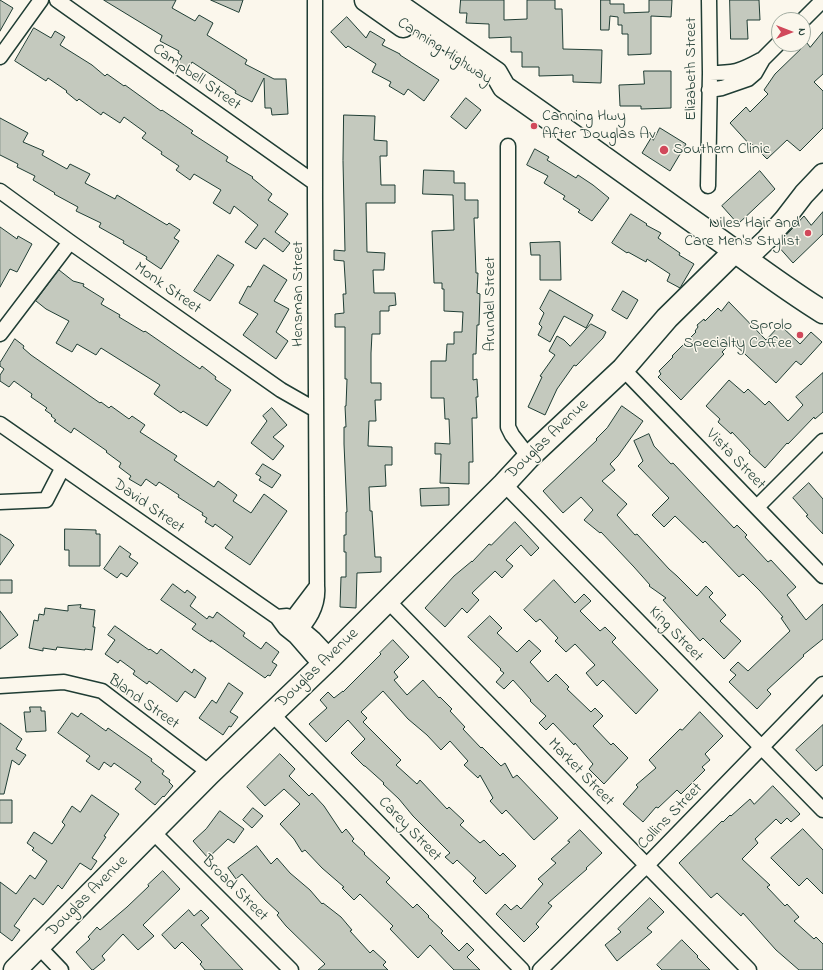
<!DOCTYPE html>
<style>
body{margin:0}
#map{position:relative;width:823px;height:970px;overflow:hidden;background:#fbf7ec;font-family:"Indie Flower",sans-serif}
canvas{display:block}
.north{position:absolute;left:771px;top:12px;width:40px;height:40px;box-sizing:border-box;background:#fbf7ec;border:1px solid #a3ada2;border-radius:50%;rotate:90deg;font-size:11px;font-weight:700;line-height:16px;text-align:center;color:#1f3d34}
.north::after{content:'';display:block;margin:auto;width:14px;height:18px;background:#d1495b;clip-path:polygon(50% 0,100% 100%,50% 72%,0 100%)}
</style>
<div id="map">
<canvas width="823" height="970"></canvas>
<div class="north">N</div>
</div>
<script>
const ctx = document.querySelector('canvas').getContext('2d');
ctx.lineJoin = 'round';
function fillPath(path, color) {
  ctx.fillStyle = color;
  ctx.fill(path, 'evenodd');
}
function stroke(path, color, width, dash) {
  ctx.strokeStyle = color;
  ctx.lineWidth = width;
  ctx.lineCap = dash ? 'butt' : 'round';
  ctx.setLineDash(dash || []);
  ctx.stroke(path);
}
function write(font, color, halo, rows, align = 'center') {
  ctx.font = font + ' "Indie Flower",sans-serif';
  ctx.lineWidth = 3;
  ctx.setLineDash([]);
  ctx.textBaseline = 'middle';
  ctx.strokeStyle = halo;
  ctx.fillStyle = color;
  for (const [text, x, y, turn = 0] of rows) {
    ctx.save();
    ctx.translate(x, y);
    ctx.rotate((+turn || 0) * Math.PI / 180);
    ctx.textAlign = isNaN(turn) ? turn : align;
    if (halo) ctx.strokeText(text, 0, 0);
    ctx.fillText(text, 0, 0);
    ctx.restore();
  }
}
const building = new Path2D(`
 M0,0L13,8L0,31Z
 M104,0H176L172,8L195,21L199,15L213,23L207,35L247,60L245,64L274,79H286L288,114L272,115L271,108H265L264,78L252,102L235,93L236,91L192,62L188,70L177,65L182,56L178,53L179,51L160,41L162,36Z
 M211,0H243L239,12Z
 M461,0H504V20L527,19V0H555V9H562L563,49L602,50L601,83L573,82V75L539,76V67H522V52H511V37L489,38V24L466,23L467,13H460Z
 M601,0H610V4H624V13L649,12V0H672L671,17L651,16V54L628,55V34H622V25H618V17L610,16L609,30H601Z
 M730,0H759L760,20H747L748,39H731Z
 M347,17L366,38L370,31L385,40L382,45L400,54V55L439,80L424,101L408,89L404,95L389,86L391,82L372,72L376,64L348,46L346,48L331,32Z
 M34,28L51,38L55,31L65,37L60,45L92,65L105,76L107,74L124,86L125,85L161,111L162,110L193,131L191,133L228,157L226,161L253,177L252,178L272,194L268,200L288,214L275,232L290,243L283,252L264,238L256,249L245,242L258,225L234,206L230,214L213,203L221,190L194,174L190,180L176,170L179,166L161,154L162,152L142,138L146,133L124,117L120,123L103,112L101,115L79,99L77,101L66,92L67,91L48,78L46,81L15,61Z
 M823,32V74L814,82L823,91V128L800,151L787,140L767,159L752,144L751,146L730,123L746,107L750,112L768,94L764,90L775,74L807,43L810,47Z
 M644,71H671V108L641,109V106H620L619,85L644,84Z
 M466,98L481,110L466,129L451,117Z
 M344,115L375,116L374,140L387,141V156H380L381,185H395V203H366L367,252L385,253L384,270H373L374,293H395L396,305L389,306V311H380V334H372L371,353V383H381V400H375L376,421H369L368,446L392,447V465H385L386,486L369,487L370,511H372L375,557H381V572L357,573L356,608L340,607L341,577H346V552H344V535H346V512H347L344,444V427H346L345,406H346L347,379H345V327H335V314L344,313L343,294H346L344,261L334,260V250L345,251L343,161Z
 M0,118L28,133L23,142L44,151L42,155L67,169L70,164L90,174L85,183L115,199L117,195L167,225L169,223L180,230L174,238L179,241L161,269L146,259L147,257L123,243L124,241L99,227L101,223L76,211L78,207L54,194L55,193L33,180L35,176L17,167L18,164L0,155Z
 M660,128L686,144L670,171L642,153L651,138L653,140Z
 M535,149L549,157L547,160L576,178L578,175L593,185L609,198L592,221L578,212L580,210L563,199L565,196L544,183L548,176L527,165Z
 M424,170L454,171V183H465V200H478V218H474L476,273H478L477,293L480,294L479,325H477L476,354H473V380L477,379L478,397H476L477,418H472L473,462H469V484L440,483L441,454H435V443L450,444L449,419H445L444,398H431V361H446L447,344H454V332H462L463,312L444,311V289H442V283H434L432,231L454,230L453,195L423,194Z
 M760,171L775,189L738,224L722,206Z
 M823,212V234L793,263L777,245L804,216L811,225Z
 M631,214L647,224L646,225L661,233L658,238L680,253L679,255L694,264L680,288L667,281L670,274L647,259L646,262L628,252L627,253L612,243Z
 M0,227L17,239L18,236L32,244L17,272L10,269L0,287Z
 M560,242L561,280H540V255H531L530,243Z
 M218,255L234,265L210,301L194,291Z
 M264,265L287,280L274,301L289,309L276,332L288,341L276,359L243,335L258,314L239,303L248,286L250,287Z
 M59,270L73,281L84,284L83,286L104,299L101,304L120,315L119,317L144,332L145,331L200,369L202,366L216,377L215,379L231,390L207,426L183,411L181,413L154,394L160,385L101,348L96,355L77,344L72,352L56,343L69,321L46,309L36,301Z
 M550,290L593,315L586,328L564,316L550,342L538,335L542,327L539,324L544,313L540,309Z
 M623,291L638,300L627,319L612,310Z
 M729,302L766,340L780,325L800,344L811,332L822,342L801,365L796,361L776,383L732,342L722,352L724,354L681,400L658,377L661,374L659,371L673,357L672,356L696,332L695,331L698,327L697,325L704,319L705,321L718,308L721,311Z
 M591,324L606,332L603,338L576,366L574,365L557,389L545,415L528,407L542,377L540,376L555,355L549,351L557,336L564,340L570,346Z
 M15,339L24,346L23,348L31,355L100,403L101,402L109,408L111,406L129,419L132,416L145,425L140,432L177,456L174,460L214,487L218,481L237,495L233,501L251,513L264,494L287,511L250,565L225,548L233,537L215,524L213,527L205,522L207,518L202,515L203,513L178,497L179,495L159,482L156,486L146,479L141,486L129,479L131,476L119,467L121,463L106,452L107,451L74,428L71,433L54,421L56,420L51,416L52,415L45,410L47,408L31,397L32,394L14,381L9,387L0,381V375L4,369L0,366V363Z
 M823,373V412L815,419L814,417L788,444L787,443L765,468L749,453L750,451L732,432L731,434L718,422L720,419L706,406L729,380L744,393L748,389L765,405L769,401L788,421L803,405L796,397Z
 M622,406L643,421L618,456L610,464L615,470L602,481L627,504L617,515L635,535L637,534L669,569L677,576L697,596L706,586L713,593L709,597L726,615L720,621L741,641L724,659L703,638L700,641L663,600L666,598L649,586L650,585L634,567L601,532L600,533L584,520L593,510L581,497L563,513L543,491L597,440L596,439L607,428Z
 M272,408L287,425L273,437L284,446L273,460L251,443L267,421L263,416Z
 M649,434L654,446L671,464L673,463L734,528L737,525L747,535L745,537L768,562L771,560L796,587L787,595L806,620L823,604V639L803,655L804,656L767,690L771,694L757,709L729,682L736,675L730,670L738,662L748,671L790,631L781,618L783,617L760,591L743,574L739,577L705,541L703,543L675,516L664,527L652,515L669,498L638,466L643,461L634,441Z
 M263,464L281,475L272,488L259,480L261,477L256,474Z
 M809,483L823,499V534L806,516L808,515L793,498Z
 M449,488V505L421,506L420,489Z
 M515,522L539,548L531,556L521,545L506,560L513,566L502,578L495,571L472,593L479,600L467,613L462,608L445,627L425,608L454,576L472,561V562L489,544L491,545Z
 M65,529L96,530V534H100V566H69V550H65Z
 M0,534L11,541V542L14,545L0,565Z
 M120,546L131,554L129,557L138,563L127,577L121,573L117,578L104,569Z
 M0,580H12V593H0Z
 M554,580L575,603L584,594L591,601L580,611L600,631L605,627L616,638L612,642L658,690L636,714L603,680L597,686L586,673L595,665L575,644L566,652L555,641L558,638L540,619L536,622L524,610Z
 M173,584L185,593L187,590L196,597L190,606L207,619L209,616L213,618L217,612L245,633L243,636L261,649L266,642L279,652L272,662L277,665L270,676L268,675L265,678L211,640V642L192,629L196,624L161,600Z
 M81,605L80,608L95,610L93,627H95L92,650L85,649V650L57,647L56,650L43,648V651L29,648L34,620L38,621L39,614L44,615L45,608L68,611V606Z
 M0,611L18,635L0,649Z
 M490,616L502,628L497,633L517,652L529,640L541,651L530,662L548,682L556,674L569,687L567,689L591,712L595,708L603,716L593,726L611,745L613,743L628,758L604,784L589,769L593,764L575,743L574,745L553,723L546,730L539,723L546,716L530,701L531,700L513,680L504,689L496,682L504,673L500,670L501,669L468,637Z
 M115,626L149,650L150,649L157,654L161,649L192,673L194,669L206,678L195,698L185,691L177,702L149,681L147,684L133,674L135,671L120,660L118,663L105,654L115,640L108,635Z
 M393,640L409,657L394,672L398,677L394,680L407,695L423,680L439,698L440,697L452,709L450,711L465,727L463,729L481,748L482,747L501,766L505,763L513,778L517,775L558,818L534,840L506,810L502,814L490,801L493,798L480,775L478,778L464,765L468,761L450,741L441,750L427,735L408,719L383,691L361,712L367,718L363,722L401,760L396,765L417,784L420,780L447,809L449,807L464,821L460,825L480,843L484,840L500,856L503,853L516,866L486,894L473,881L476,878L457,860L453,864L445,857L450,853L413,816L399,799L383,784L384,783L365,766H364L351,753L365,739L348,720L326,742L309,724L327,708L320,700L328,692L334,698L343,691V692L381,654L380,653Z
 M229,683L243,693L230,712L238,717L231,727L229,726L223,735L199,718L212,700L216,703Z
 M30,707H41V711H45L46,731L26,732L24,712H30Z
 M700,712L723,736L705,754L710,760L702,767L705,770L681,794L677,790L658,808L656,807L643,822L623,804L638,787L636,785L656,768L649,760L680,729L682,730Z
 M72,713L78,717L81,713L106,731L108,728L152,759L151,761L164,771L162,774L170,780L169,782L173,786L164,797L163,796L155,805L135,789L141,782L114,763L111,767L104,762L99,770L86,761L90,756L58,733Z
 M0,723L22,739L16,749L26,755L19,765L12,760L4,794H0Z
 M823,725V765L816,771L796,750Z
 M280,754L295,769L289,776L309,796L312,793L324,806L342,833L346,829L354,839L352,841L365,853L364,854L390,878L386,882L413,908L417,904L429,916L428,917L443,931L441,933L459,951L467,943L474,950L467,957L480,970H454L430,945L418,958L390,929L393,926L360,894L354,900L342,888L344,887L322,868L305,850L302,852L294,839L280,824L300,804L284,789L265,806L247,787Z
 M773,786L800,814L791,822L787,818L781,824L776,819L755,839L758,843L742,859L770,885L767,887L785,906L787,904L799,917L794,921L814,939L816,937L823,944V970H799L776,950L743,913L741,916L717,893L711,898L679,863L722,821L723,822L730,815L731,816L750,799L754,804Z
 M92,795L119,814L104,836L106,837L92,858L97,861L91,870L80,863L62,889L58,885L43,905L34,898L14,926L20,930L12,941L0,932V882L16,894L30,875L35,879L47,861L32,850L34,848L27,843L34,832L52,844L65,825L62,822L72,806L80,812Z
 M0,800H12V823H0Z
 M253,808L263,816L252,828L243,820Z
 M220,811L244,829L234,843L228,839L208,858L193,841L206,829Z
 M803,829L823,850V894L807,878L799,886L771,858Z
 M580,830L602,853L586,868L587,869L548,903L552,906L536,924L539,927L524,942L496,914L505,904L511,910L517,905L521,909L543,884L538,879L556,863L551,859L570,842L568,841Z
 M257,846L271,864L277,858L290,873L310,890L322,904L323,903L341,917L352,930L350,931L370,953L373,950L386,962L383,965L388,970H318L325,964L286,926L277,915L279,913L265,900L242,874L236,879L228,868Z
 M163,871L180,889L143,925L154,936L138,950L123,934L102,956L105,960L93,970H92L76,952L90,939L88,937L97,927L100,930L127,907L149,886L148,885Z
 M650,898L664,912L647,928L652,932L617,961L605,945L621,932L618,929Z
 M189,910L194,916L201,910L209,918L201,925L243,970H205L200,964L202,962L182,942L175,949L162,935Z
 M682,940L698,956L697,957L710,970H662L657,965Z`);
fillPath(building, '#c4c9be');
stroke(building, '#1f3d34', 1);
const minor = new Path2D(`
 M57,0L315,183
 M803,20L823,0
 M0,57L41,0
 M710,73C734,73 739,72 761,60
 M709,90L722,88L748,79L755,73L763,59L779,43
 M508,146V427L512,435L529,457
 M708,186L710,73L709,0
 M0,191L70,242L281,390L316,410
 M0,334L70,242
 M623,369L823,576
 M0,424L277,617L285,628L295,636L322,667
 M504,484L823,810
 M0,502L46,500L62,469
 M757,507L823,441
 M387,600L749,970
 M277,617L287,616L314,639L331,657
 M286,627L317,586
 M295,636C308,621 319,607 317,586L315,201V1
 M0,686L64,682L102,691L210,773
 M272,714L522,970
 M153,832L291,970
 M39,947L61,970
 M540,970L647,865L823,684`);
const secondary = new Path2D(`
 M746,259L767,239L784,220L804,194L823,174`);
const primary = new Path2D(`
 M15,970L210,773L331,657L504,484L529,457L623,369L667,318L734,252`);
const trunk = new Path2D(`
 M366,0L403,26
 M391,0L496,73L504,87C576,137 647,189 718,239C753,264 787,290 823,312`);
stroke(minor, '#1f3d34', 17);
stroke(secondary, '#1f3d34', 23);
stroke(primary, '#1f3d34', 25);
stroke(trunk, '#1f3d34', 25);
stroke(minor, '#fbf7ec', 14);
stroke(secondary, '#fbf7ec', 20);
stroke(primary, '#fbf7ec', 22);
stroke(trunk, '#fbf7ec', 22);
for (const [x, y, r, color] of [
 [534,126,4,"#d1495b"],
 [664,150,5,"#d1495b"],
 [808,233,4,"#d1495b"],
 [800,335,4,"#d1495b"]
]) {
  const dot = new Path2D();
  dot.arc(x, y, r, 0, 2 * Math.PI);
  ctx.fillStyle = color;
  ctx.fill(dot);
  stroke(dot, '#fbf7ec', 1.5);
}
write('16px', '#1f3d34', '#fbf7ec', [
 ["Canning Highway",444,52,33],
 ["Elizabeth Street",692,69,-90],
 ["Campbell Street",196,78,35],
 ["Monk Street",167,289,35],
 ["Hensman Street",299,294,-90],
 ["Arundel Street",491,304,-90],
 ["Douglas Avenue",548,440,-44],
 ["Vista Street",735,460,46],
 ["David Street",148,507,35],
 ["King Street",675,635,46],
 ["Douglas Avenue",318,669,-44],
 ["Bland Street",143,703,35],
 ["Market Street",580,773,46],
 ["Collins Street",671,817,-46],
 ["Carey Street",409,830,46],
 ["Broad Street",234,889,45],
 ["Douglas Avenue",88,897,-45]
]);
write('16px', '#1f3d34', '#fbf7ec', [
 ["Canning Hwy",542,117],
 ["After Douglas Av",542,135],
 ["Southern Clinic",673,150],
 ["Niles Hair and",800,224,"right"],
 ["Care Men's Stylist",800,242,"right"],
 ["Sprolo",792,326,"right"],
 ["Specialty Coffee",792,344,"right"]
], 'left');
</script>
